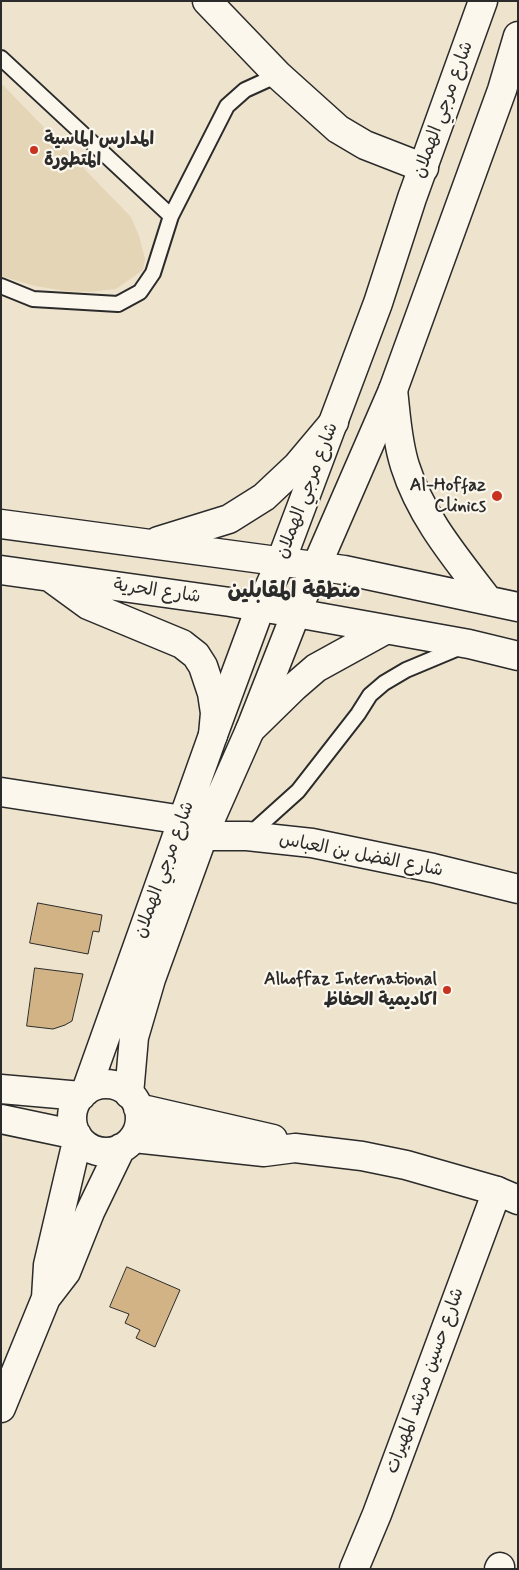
<!DOCTYPE html>
<meta charset="utf-8">
<style>
body{margin:0}
#map{position:relative;width:519px;height:1570px;overflow:hidden;background:#eee3cd;font-family:Mynerve,sans-serif}
canvas{display:block}
.frame{position:absolute;inset:0;border:2px solid #2b2b2b;pointer-events:none}
</style>
<div id="map">
<canvas width="519" height="1570"></canvas>
<div class="frame"></div>
</div>
<script>
const ctx = document.querySelector('canvas').getContext('2d');
ctx.lineJoin = 'round';
function fillPath(path, color) {
  ctx.fillStyle = color;
  ctx.fill(path, 'evenodd');
}
function stroke(path, color, width, dash) {
  ctx.strokeStyle = color;
  ctx.lineWidth = width;
  ctx.lineCap = dash ? 'butt' : 'round';
  ctx.setLineDash(dash || []);
  ctx.stroke(path);
}
function write(font, color, halo, rows, align = 'center') {
  ctx.font = font + ' Mynerve,"Playpen Sans Arabic",sans-serif';
  ctx.lineWidth = 4.5;
  ctx.setLineDash([]);
  ctx.textBaseline = 'middle';
  ctx.strokeStyle = halo;
  ctx.fillStyle = color;
  for (const [text, x, y, turn = 0] of rows) {
    ctx.save();
    ctx.translate(x, y);
    ctx.rotate((+turn || 0) * Math.PI / 180);
    ctx.textAlign = isNaN(turn) ? turn : align;
    if (halo) ctx.strokeText(text, 0, 0);
    ctx.fillText(text, 0, 0);
    ctx.restore();
  }
}
fillPath(new Path2D(`
 M1,83L131,217L139,236L145,259L143,270L116,289L89,292L66,291L35,286L1,276Z`), '#e5d5b7');
const building = new Path2D(`
 M38,903L102,915L99,932L93,931L88,954L30,943Z
 M35,968L83,974L72,1021L65,1025L53,1029L27,1026Z
 M127,1267L180,1290L155,1347L136,1338L140,1330L125,1323L129,1314L110,1307Z`);
fillPath(building, '#d1b385');
stroke(building, '#2b2b2b', 1);
const lane = new Path2D(`
 M1,58L171,216
 M1,286L33,299L118,304L140,292L153,273L171,216L227,106L245,90L278,75
 M248,836L298,791L358,714L370,695L384,683L406,670L461,647`);
const street = new Path2D(`
 M207,1L278,75L338,129L365,145L424,168
 M1,792L183,820
 M203,836H247L312,843L433,868L518,889
 M354,1569L377,1514L497,1191
 M499,1569L500,1567`);
const secondary = new Path2D(`
 M72 1118a34 34 0 1 1 68 0a34 34 0 1 1-68 0Z
 M1,1089L81,1096
 M86,1091L213,735L260,608L281,561L378,303L412,198L483,1
 M129,1094L134,1037L151,979L203,836L250,730L296,613L393,390L502,90L518,36
 M138,1108L273,1139
 M1,1119L77,1135
 M134,1138L264,1152L295,1148L362,1156L406,1165L497,1191L518,1200
 M46,1298L48,1265L78,1137
 M1,1408L46,1298L66,1272L90,1212L121,1148`);
const highway = new Path2D(`
 M393,390C396,415 397,441 405,466C421,517 456,558 488,600
 M1,524L344,570L518,607
 M158,541L229,519L264,497L297,466L334,422
 M1,570L230,602L296,613L469,644L518,656
 M51,578L88,605L182,644L196,655L203,666L212,693L215,713L213,735
 M250,730L294,687L316,668L385,630`);
stroke(lane, '#2b2b2b', 18);
stroke(street, '#2b2b2b', 31);
stroke(secondary, '#2b2b2b', 31);
stroke(highway, '#2b2b2b', 31);
stroke(lane, '#fbf7ec', 14);
stroke(street, '#fbf7ec', 28);
stroke(secondary, '#fbf7ec', 28);
stroke(highway, '#fbf7ec', 28);
for (const [x, y, r, color] of [
 [34,150,5,"#c8321e"],
 [497,496,6,"#c8321e"],
 [447,990,5,"#c8321e"]
]) {
  const dot = new Path2D();
  dot.arc(x, y, r, 0, 2 * Math.PI);
  ctx.fillStyle = color;
  ctx.fill(dot);
  stroke(dot, '#fbf7ec', 2);
}
write('18px', '#2b2b2b', '#fbf7ec', [
 ["شارع مرجي الهملان",444,110,-70],
 ["شارع مرجي الهملان",308,491,-69],
 ["شارع الحرية",157,592,8],
 ["شارع الفضل بن العباس",361,856,11],
 ["شارع مرجي الهملان",165,870,-70],
 ["شارع حسين مرشد المهيرات",426,1381,-70]
]);
write('bold 18px', '#2b2b2b', '#fbf7ec', [
 ["المدارس الماسية",44,140,"left"],
 ["المتطورة",44,161,"left"],
 ["Al-Hoffaz",486,486],
 ["Clinics",486,507],
 ["Alhoffaz International",437,980],
 ["اكاديمية الحفاظ",437,1001]
], 'right');
write('bold 22px', '#2b2b2b', '#fbf7ec', [
 ["منطقة المقابلين",294,592]
]);
</script>
